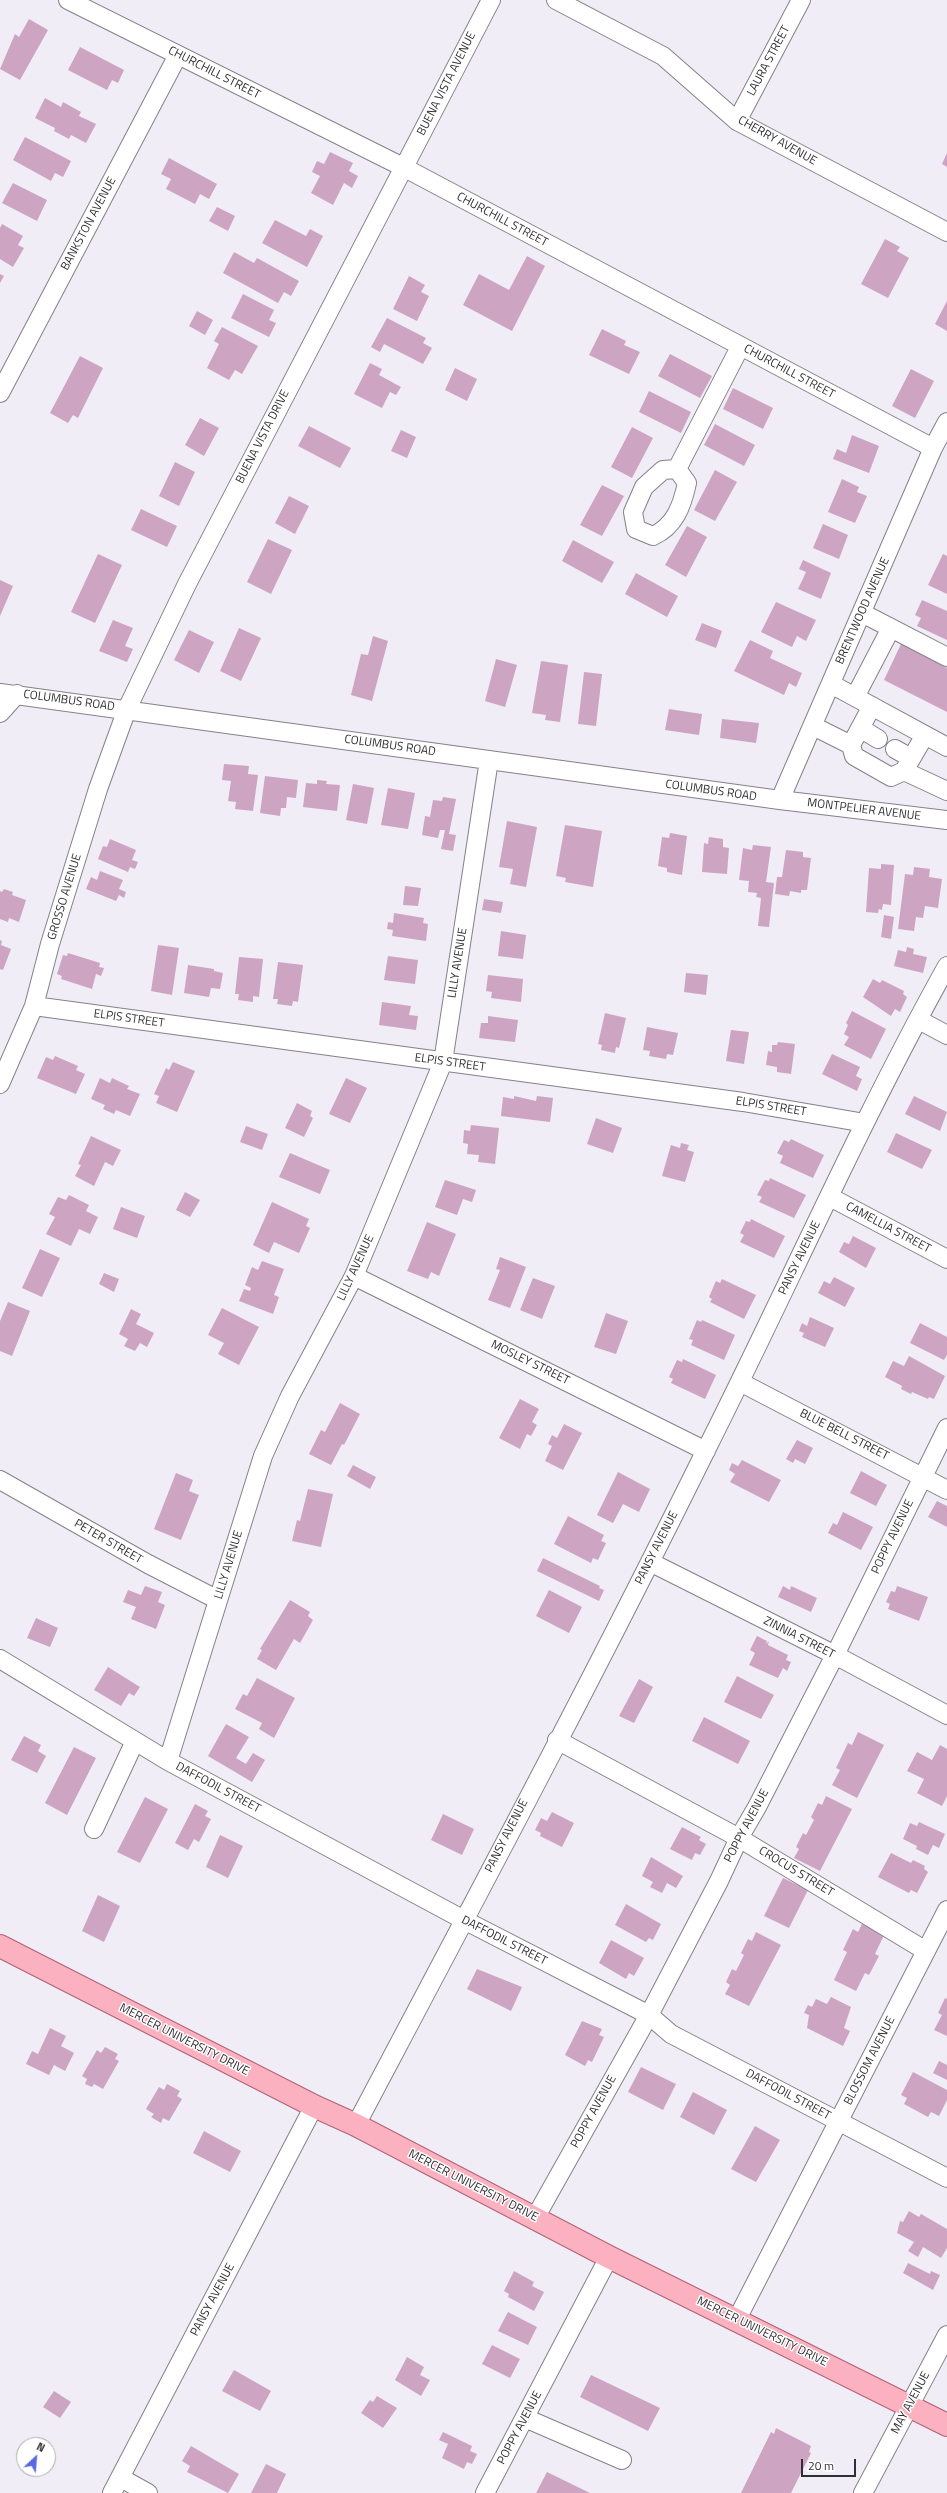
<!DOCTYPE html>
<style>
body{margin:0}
#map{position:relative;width:947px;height:2493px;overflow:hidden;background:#f0edf7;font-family:"Titillium Web",sans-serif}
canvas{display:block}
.north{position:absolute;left:16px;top:2437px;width:40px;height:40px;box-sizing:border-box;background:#fff;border:1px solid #acacad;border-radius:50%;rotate:26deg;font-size:11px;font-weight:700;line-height:16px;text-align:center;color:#302f33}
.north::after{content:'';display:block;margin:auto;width:14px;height:18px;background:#586ae1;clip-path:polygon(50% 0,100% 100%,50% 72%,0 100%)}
.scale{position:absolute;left:801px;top:2459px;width:55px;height:18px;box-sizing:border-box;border:2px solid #302f33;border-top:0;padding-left:5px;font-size:12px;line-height:14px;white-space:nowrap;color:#302f33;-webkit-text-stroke:3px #fff;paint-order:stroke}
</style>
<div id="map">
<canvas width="947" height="2493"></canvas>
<div class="north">N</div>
<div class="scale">20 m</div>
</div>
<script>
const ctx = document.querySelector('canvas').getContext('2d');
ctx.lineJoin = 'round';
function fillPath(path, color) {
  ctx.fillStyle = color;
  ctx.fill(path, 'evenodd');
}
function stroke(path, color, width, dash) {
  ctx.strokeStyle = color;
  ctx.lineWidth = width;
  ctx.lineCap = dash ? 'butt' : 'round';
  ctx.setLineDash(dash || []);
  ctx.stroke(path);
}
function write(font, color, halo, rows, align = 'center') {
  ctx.font = font + ' "Titillium Web",sans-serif';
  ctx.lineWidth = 3;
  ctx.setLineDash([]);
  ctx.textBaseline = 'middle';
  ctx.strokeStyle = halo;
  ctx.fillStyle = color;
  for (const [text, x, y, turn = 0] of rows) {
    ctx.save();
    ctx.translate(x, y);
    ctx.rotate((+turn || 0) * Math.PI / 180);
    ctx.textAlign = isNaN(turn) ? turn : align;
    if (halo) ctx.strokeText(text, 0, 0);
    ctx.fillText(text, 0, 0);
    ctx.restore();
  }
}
fillPath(new Path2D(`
 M29,19L48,30L20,80L0,69L15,34L19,37Z
 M80,47L124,70L118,83L112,80L107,90L68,70Z
 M45,98L61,107L63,102L81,112L79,116L96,124L86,143L71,135L69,139L54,131L55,128L35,118Z
 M25,137L71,161L63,177L55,173L51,181L13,160Z
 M330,152L353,163L349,171L358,176L352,188L344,183L333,205L311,193L320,176L312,172L317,161L324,164Z
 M947,153V167L942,164Z
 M169,158L217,184L209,199L200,194L195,204L166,189L171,179L161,174Z
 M13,183L47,200L37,221L2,203Z
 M217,207L235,216L228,231L209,221Z
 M275,220L306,236L310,229L323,236L307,267L262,243Z
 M2,224L23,236L18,245L24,248L13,267L0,259V228Z
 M885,239L900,247L897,251L909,258L888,298L861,284Z
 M234,252L254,263L257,258L299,281L291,296L284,292L278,303L223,273Z
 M527,256L545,266L512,331L463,305L479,274L509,290Z
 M0,274L4,276L0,283Z
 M409,276L425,285L421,292L429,296L417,321L393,309Z
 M243,294L274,310L269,320L276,323L269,337L231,318Z
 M947,301V331L935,324Z
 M197,311L213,320L205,335L189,326Z
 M387,318L426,338L423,343L432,348L423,364L384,344L380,352L371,347Z
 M222,327L258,346L242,374L235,370L229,380L207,368L219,344L214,341Z
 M602,329L626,341L624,345L640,352L629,374L589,355Z
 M670,354L712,376L700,398L658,376Z
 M80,356L103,368L78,418L73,415L68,423L50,413Z
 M370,363L382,369L379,375L401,387L396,395L390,392L382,408L354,394Z
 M455,368L477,379L467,401L445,390Z
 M911,369L934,381L915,418L892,406Z
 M733,388L773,408L763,429L723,409Z
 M649,391L691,412L681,433L639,412Z
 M200,418L219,428L204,456L185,445Z
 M715,424L755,445L744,466L704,445Z
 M309,426L351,448L340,468L298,446Z
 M632,427L653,438L632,478L611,467Z
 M401,430L416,437L407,458L391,451Z
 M852,435L879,446L869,473L833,459L837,449L846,453Z
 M175,462L195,472L179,506L159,496Z
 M715,470L737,482L715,521L694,510Z
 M842,479L859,487L857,492L867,496L855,523L828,512Z
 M602,485L624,496L602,536L580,525Z
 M289,496L309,506L295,534L275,523Z
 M141,509L177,526L167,547L131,530Z
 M823,524L848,535L839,559L813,548Z
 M687,526L707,537L686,577L665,565Z
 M268,539L292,550L271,594L247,582Z
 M573,540L614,562L602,583L562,561Z
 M98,554L122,565L95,623L71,612Z
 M943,554L947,556V594L928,585Z
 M803,560L831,573L821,599L798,589L806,572L799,569Z
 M636,573L678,596L667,617L625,594Z
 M0,580L13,586L0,616Z
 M922,600L947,611V640L917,626L921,618L915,615Z
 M776,602L816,620L806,641L797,636L792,647L761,632Z
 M113,620L133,628L125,646L133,649L127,662L99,651Z
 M702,623L722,631L716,648L695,640Z
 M239,628L261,638L241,681L220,671Z
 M189,630L214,642L199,673L174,660Z
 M373,636L388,641L372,701L351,695L361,654L368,655Z
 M750,640L773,651L770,658L802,673L796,687L789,683L784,695L734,671Z
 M901,644L947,668V712L884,680Z
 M496,659L517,665L505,707L485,701Z
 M541,661L568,665L560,722L545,720L546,715L532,713Z
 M584,672L602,674L596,726L578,724Z
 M669,709L702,714L699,735L665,730Z
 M722,719L759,723L756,743L720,738Z
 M224,764L249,766L248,774L258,775L253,811L235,809L236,802L228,801L231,781L222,780Z
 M265,776L298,780L296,798L287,797L286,808H281L280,816L260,813Z
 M317,780L327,781L326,784L340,785L337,811L303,807L306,783L317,784Z
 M353,784L374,788L367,824L346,820Z
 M388,788L415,793L408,829L381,825Z
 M443,797L456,799L449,834L456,835L453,851L441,849L445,830H440L438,838L422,835L425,816L430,817L433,800L442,801Z
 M507,821L537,827L526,887L510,884L513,869L499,867Z
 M565,825L602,831L593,887L565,882L566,878L556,876Z
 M670,833L687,836L682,875L667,872V868L658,866L662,837L669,838Z
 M709,837L723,839V847L729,848L727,874L702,872L704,843L708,844Z
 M110,839L136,850L132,860L138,862L135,869L130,867L128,872L98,859L103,846L107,847Z
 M753,845L771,847L766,882L774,883L769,927L758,926L761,898L756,897L757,893L748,892L749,881L739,880L743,848L752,850Z
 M786,850L803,852V857L811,858L807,890H801V893L790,891L789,896L775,894L777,877H782Z
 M881,864L894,865L891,905L883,904L882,910L879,909L878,913L866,912L869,868L881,869Z
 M914,867L930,869L929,877L942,879L938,908L925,906L923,918L916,917L914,931L898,929L905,874L913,875Z
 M100,871L123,880L119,889L126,892L124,898L119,895L116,901L86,889L91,877L97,880Z
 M405,886L421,888L418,906L403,905Z
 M4,889L13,892L12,895L26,900L19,922L9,918L8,922L0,919V891L2,892Z
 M484,899L503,902L501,913L482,910Z
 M394,913L424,918L423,923L428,924L426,941L392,936L393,930L387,929L388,922L393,923Z
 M884,915L894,917L891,939L881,937Z
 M501,931L526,935L523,959L498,956Z
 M0,940L2,941L1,945L11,949L3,970L0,969Z
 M158,945L179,948L172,995L151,991Z
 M907,947L914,949L913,954L927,957L923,973L894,966L898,950L906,952Z
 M68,953L100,963L99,967L104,968L101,976L96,974L92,989L61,979L62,976L57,974L63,955L67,956Z
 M388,956L418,960L415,984L384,980Z
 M239,957L263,959L259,997L253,996V1002L238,1000L239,994H235Z
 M278,962L303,965L298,1002L293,1001L292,1006L277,1004L278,999H273Z
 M188,965L214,969V971L223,973L220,989L211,988L209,997L184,993Z
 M686,973L708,975L706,995L684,992Z
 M488,975L523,979L521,1002L491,998L492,992L486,991Z
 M873,979L880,983L882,980L904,991L903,994L907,997L900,1012L895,1009L891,1016L863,997Z
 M382,1002L411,1006L409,1015L418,1016L416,1030L379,1025Z
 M852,1011L886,1029L871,1059L844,1045L849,1037L844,1034L848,1025L846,1023Z
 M605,1013L626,1018L619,1048L616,1047L615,1053L601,1050L602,1045L598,1044Z
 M488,1016L518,1020L515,1042L479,1038L481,1023H488Z
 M647,1027L678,1033L673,1055L667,1054L666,1059L649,1056L650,1051L643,1050Z
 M731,1030L749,1032L744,1064L726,1061Z
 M778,1042L795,1044L791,1074L777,1072V1067L766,1065L768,1051L772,1052V1045H777Z
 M832,1054L860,1067L856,1076L862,1079L857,1091L822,1074Z
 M55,1056L78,1066L76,1070L85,1074L76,1094L37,1078L46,1057L53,1060Z
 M173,1062L195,1071L177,1112L156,1103L159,1096L154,1094L166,1068L169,1070Z
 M100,1078L110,1083L112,1078L129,1086L127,1089L140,1094L130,1116L116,1110L114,1114L103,1109L105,1105L91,1099Z
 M346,1078L367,1088L350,1123L329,1114Z
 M514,1096L536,1101L537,1096L553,1098L550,1122L501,1116L503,1097L514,1099Z
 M914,1096L947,1112L940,1131L905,1114Z
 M297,1103L312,1111L310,1116L313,1118L304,1137L285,1128Z
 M596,1118L622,1128L613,1153L587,1144Z
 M471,1125L499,1128L495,1164L478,1162L479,1155L467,1154L468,1144L463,1143L464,1130L470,1131Z
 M246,1126L268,1134L262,1150L240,1142Z
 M896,1133L932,1150L922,1169L887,1152Z
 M91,1136L121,1150L113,1166L105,1162L94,1186L75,1176L81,1165L78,1164Z
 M791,1139L824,1155L813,1178L780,1163L783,1156L777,1153L784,1140L789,1142Z
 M681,1143L689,1145L687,1150L694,1152L685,1182L662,1176L671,1145L680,1148Z
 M290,1153L330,1170L320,1194L279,1177Z
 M770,1178L806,1195L794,1218L759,1202L762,1197L757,1195L765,1180L769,1181Z
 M445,1180L476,1190L472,1202L463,1199L457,1215L435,1207Z
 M185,1192L200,1200L190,1217L176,1210Z
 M69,1195L89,1205L86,1211L98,1217L90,1234L79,1229L71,1246L46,1234L55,1217L49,1214L58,1197L66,1200Z
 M272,1202L309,1219L306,1226L310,1228L299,1253L274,1242L269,1253L253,1245Z
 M121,1207L145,1216L137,1238L113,1229Z
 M751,1219L785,1236L774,1258L740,1242L744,1235L740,1233L746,1221L750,1222Z
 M427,1222L456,1234L439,1276L431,1272L428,1279L407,1271Z
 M853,1236L876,1248L866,1268L839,1252L844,1242L849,1244Z
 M40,1249L60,1258L42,1297L22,1288Z
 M500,1257L526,1267L510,1308L488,1300L500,1270L496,1269Z
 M262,1261L284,1269L274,1295L279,1297L273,1314L239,1301L244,1289L250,1291L251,1288L245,1285L252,1267L258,1270Z
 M104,1273L119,1279L114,1292L99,1284Z
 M834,1277L855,1288L845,1307L818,1293L824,1281L830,1284Z
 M533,1278L555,1286L542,1319L520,1310Z
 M722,1279L756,1295L744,1319L710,1302L712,1299L709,1297L716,1281L720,1283Z
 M8,1302L30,1311L12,1356L0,1351V1321Z
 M222,1308L259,1327L239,1365L218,1354L224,1343L208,1335Z
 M131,1309L141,1314L136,1324L154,1333L147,1347L140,1343L135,1351L124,1346L128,1339L119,1334Z
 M606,1313L628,1321L616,1354L594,1347Z
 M810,1317L834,1328L825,1347L802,1337L804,1333L799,1331L802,1323L807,1326Z
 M697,1320L701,1322L702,1320L735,1335L724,1360L691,1345L693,1340L689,1339Z
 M920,1323L947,1337V1355L944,1360L910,1343Z
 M909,1356L945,1376L934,1399L929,1397L928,1399L912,1392L911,1394L901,1389L902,1386L885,1377L893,1361L904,1366Z
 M683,1359L716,1375L705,1399L671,1383L673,1379L669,1377L677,1360L682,1362Z
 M520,1399L539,1409L532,1422L537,1425L531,1436L527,1434L520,1449L499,1438Z
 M340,1403L360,1414L344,1445L342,1444L331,1465L309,1454L321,1430L325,1432Z
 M564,1424L582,1433L563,1470L545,1461L552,1446L548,1444L552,1435L557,1438Z
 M797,1440L813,1448L805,1464L795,1459L793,1463L786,1459Z
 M742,1460L781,1480L769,1502L730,1482L735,1474L729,1470L732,1463L738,1466Z
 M353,1465L376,1477L370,1489L347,1476Z
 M861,1471L887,1485L876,1506L850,1493Z
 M618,1472L650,1489L639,1512L623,1504L613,1523L597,1515Z
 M176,1473L193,1480L189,1491L199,1495L181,1540L154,1529Z
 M308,1489L333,1494L321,1547L292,1541L297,1520L300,1521Z
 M937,1501L947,1506V1527L928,1517Z
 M843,1512L873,1527L861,1550L828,1533L833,1523L837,1525Z
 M568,1516L604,1535L601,1541L606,1543L598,1560L593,1558L591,1563L554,1544Z
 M543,1558L600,1586L599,1588L604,1590L599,1601L537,1571Z
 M145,1586L162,1592L158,1602L165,1605L156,1629L131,1619L136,1607L123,1602L128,1590L141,1595Z
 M783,1586L790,1590L791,1586L817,1598L811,1612L778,1597Z
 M897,1586L928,1597L919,1621L888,1609L890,1604L886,1602L891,1591L895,1592Z
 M549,1590L582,1607L569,1633L536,1616Z
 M290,1600L310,1612L308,1616L313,1620L300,1643L294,1639L276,1670L257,1659L262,1650L260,1649Z
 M36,1618L58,1628L50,1647L27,1638Z
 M757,1636L767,1641L766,1644L769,1641L768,1645L788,1655L786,1660L791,1662L787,1671L783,1668L778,1678L749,1665L755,1653L750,1650Z
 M108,1667L140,1687L134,1696L129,1693L121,1706L94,1690Z
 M737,1676L774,1695L761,1719L724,1702Z
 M257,1678L295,1698L274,1738L259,1729L262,1723L235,1709L243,1694L247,1696Z
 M639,1679L653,1687L634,1723L619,1716Z
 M704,1717L750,1741L738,1764L692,1741Z
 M226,1724L249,1737L236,1758L246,1764L253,1753L265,1760L252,1782L208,1756Z
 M858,1732L884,1745L857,1798L832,1785L840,1770L836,1768L848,1743L852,1745Z
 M24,1736L41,1745L38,1751L46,1756L37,1773L11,1760Z
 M940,1745L947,1749V1796L942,1806L917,1793L924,1779L907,1771L917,1752L932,1760Z
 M74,1747L96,1758L67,1815L45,1803Z
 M826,1796L852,1809L820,1871L794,1858L799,1849L796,1847L803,1833L806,1835L814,1820L811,1817L818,1803L822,1805Z
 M145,1797L168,1809L140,1863L117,1852Z
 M195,1804L208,1811L205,1816L211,1819L199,1842L194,1839L188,1850L175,1843Z
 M552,1812L574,1823L562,1847L540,1836L541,1833L535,1830L541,1818L547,1821Z
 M443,1814L474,1829L462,1855L431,1840Z
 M919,1822L945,1834L939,1848L933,1845L928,1855L916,1849L917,1846L903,1839L910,1823L917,1826Z
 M682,1827L701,1837L699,1840L706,1844L700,1855L695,1853L692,1860L670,1849Z
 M220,1835L243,1846L228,1878L206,1867Z
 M891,1853L911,1863L913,1860L925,1866L924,1869L928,1872L917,1893L911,1890L909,1893L878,1877Z
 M651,1857L683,1876L676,1888L667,1883L662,1893L650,1887L653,1882L642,1876Z
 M783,1878L808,1890L789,1928L764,1916Z
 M98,1895L120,1906L104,1942L82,1931Z
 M626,1904L661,1924L653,1940L649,1938L646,1942L615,1925Z
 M864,1920L886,1931L875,1954L879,1956L869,1975L865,1973L856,1991L834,1980L847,1952L843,1950L853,1929L858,1932Z
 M756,1932L781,1945L749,2006L725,1994L730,1985L726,1982L732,1969L736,1971L744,1955L741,1953L748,1939L752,1941Z
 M611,1940L644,1958L634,1976L629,1973L626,1979L599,1963Z
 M477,1969L522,1987L511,2011L467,1989Z
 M831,1997L851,2007L844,2028L850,2031L843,2046L807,2028L809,2015L804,2013L808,2005L812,2007L816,1999L827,2004Z
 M945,1998L947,1999V2036L934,2030L942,2015L938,2013Z
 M582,2021L602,2029L599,2035L604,2037L592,2062L588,2060L585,2066L565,2055Z
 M50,2028L66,2036L61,2046L74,2053L65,2071L54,2065L49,2075L26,2064L32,2051L38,2054Z
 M105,2047L118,2054L115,2059L119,2061L103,2089L94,2084L92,2087L85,2084L87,2079L82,2076L97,2050L101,2053Z
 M939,2061L947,2065V2080L933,2073Z
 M641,2067L676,2084L663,2110L628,2092Z
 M913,2072L947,2090V2100L939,2116L931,2112L928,2117L904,2104L907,2098L901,2095Z
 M167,2084L180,2091L177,2096L182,2099L169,2121L163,2118L161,2123L151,2117L154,2114L146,2109L159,2087L164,2090Z
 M693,2092L727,2110L714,2135L680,2117Z
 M755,2126L780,2140L756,2182L731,2169Z
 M204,2131L241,2151L230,2172L193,2153Z
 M909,2211L919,2217L921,2214L947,2229V2248L941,2258L923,2247L918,2257L908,2251L914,2242L897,2233L900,2221L903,2222Z
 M908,2263L930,2274L931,2271L940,2275L933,2290L903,2273Z
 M514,2271L534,2282L532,2286L544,2292L534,2311L508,2297L509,2294L504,2291Z
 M508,2312L537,2327L528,2345L498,2331Z
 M492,2345L520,2359L510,2378L482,2364Z
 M407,2357L424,2367L420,2375L430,2380L421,2396L395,2380Z
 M234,2370L271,2391L260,2411L222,2391Z
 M591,2375L660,2408L648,2431L580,2397Z
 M54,2391L71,2402L60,2418L43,2407Z
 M377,2396L397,2408L383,2428L361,2413L370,2400L373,2402Z
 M776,2428L811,2446L809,2452L811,2453L791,2493H741L771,2432L774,2434Z
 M443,2432L472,2446L470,2451L477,2454L472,2464L467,2462L464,2469L442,2458L448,2444L439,2440Z
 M191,2446L239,2474L228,2493L187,2472L190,2466L182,2461Z
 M266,2464L286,2474L277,2493H251Z
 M547,2472L590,2493H536Z`), '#cea4c3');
const minor = new Path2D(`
 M68,0L403,167L933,448
 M556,0L663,56L737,121L947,232
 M737,121L801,0
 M0,393L178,55
 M677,469L663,470L644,487L633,512L636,529L653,536C675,526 682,506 687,483L677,469L740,347
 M862,613L947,657
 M831,684L947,747
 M0,693L780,800L947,820
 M855,697L891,628
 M0,713L17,694
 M813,726L851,745L854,756L891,777L904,771L925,735
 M860,728L878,739
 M851,745L872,706
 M895,749L911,758
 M904,771L947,791
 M780,800L933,448L947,422
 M34,1006L743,1102L865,1123
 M919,1020L947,1035
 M0,1084L34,1006L50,944L98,789L127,709L187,584L491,0
 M830,1197L947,1259
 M354,1276L706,1451
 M740,1382L947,1490
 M0,1480L148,1564L218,1600
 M650,1562L835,1655L947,1715
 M0,1659L168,1761L464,1920L649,2015L671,2034L947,2178
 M557,1740L739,1838L926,1951
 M168,1761L263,1456L290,1396L354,1276L443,1062L489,760
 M94,1829L135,1741
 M356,2125C475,1900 595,1675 708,1446C788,1287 860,1122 947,966
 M535,2218L649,2015L719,1881L739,1838L757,1807L835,1655L947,1428
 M737,2319L947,1910
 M525,2418L622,2460
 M121,2478L148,2493
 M112,2493L314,2106
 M485,2493L609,2257
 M863,2493L947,2335`);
const major = new Path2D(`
 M0,1946L314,2106L356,2125L609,2257L947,2425`);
stroke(minor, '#848189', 20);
stroke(major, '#b26273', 24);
stroke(minor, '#fff', 18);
stroke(major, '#fbb1bf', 22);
write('12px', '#302f33', '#fff', [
 ["LAURA STREET",769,61,-62],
 ["CHURCHILL STREET",214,73,27],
 ["BUENA VISTA AVENUE",447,84,-63],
 ["CHERRY AVENUE",777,141,29],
 ["CHURCHILL STREET",502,220,28],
 ["BANKSTON AVENUE",89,224,-62],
 ["CHURCHILL STREET",789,372,28],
 ["BUENA VISTA DRIVE",263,437,-63],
 ["BRENTWOOD AVENUE",863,611,-66],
 ["COLUMBUS ROAD",69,701,8],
 ["COLUMBUS ROAD",390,746,8],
 ["COLUMBUS ROAD",711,791,8],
 ["MONTPELIER AVENUE",864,810,7],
 ["GROSSO AVENUE",65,897,-73],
 ["LILLY AVENUE",458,963,-81],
 ["ELPIS STREET",129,1019,8],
 ["ELPIS STREET",450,1063,8],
 ["ELPIS STREET",771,1107,9],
 ["CAMELLIA STREET",888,1228,28],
 ["PANSY AVENUE",800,1258,-64],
 ["LILLY AVENUE",356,1268,-65],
 ["MOSLEY STREET",530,1363,26],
 ["BLUE BELL STREET",844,1435,27],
 ["POPPY AVENUE",893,1537,-64],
 ["PETER STREET",108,1542,30],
 ["PANSY AVENUE",657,1548,-63],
 ["LILLY AVENUE",229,1565,-73],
 ["ZINNIA STREET",799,1638,27],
 ["DAFFODIL STREET",218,1788,28],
 ["POPPY AVENUE",747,1826,-62],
 ["PANSY AVENUE",507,1836,-63],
 ["CROCUS STREET",796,1872,31],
 ["DAFFODIL STREET",504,1941,27],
 ["MERCER UNIVERSITY DRIVE",184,2040,27],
 ["BLOSSOM AVENUE",870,2061,-63],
 ["DAFFODIL STREET",788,2095,28],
 ["POPPY AVENUE",594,2112,-61],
 ["MERCER UNIVERSITY DRIVE",473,2186,27],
 ["PANSY AVENUE",213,2300,-62],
 ["MERCER UNIVERSITY DRIVE",762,2332,26],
 ["MAY AVENUE",911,2403,-62],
 ["POPPY AVENUE",520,2428,-62]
]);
</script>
